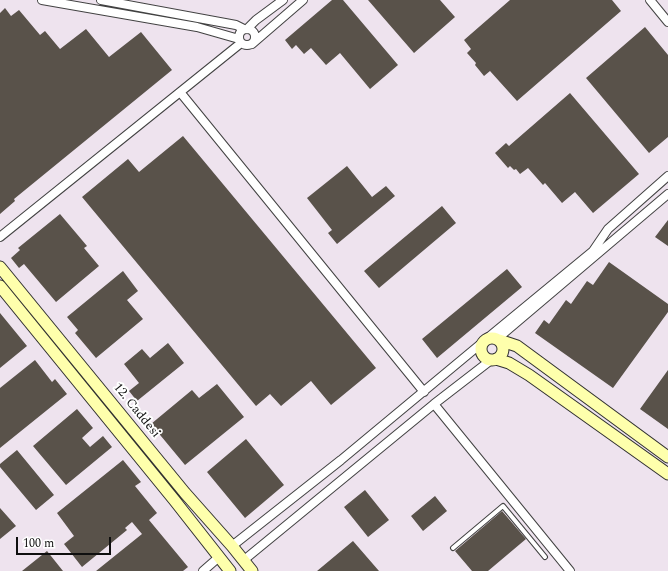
<!DOCTYPE html>
<style>
body{margin:0}
#map{position:relative;width:668px;height:571px;overflow:hidden;background:#fffef1;font-family:Spectral,serif}
canvas{display:block}
.scale{position:absolute;left:16px;top:537px;width:95px;height:18px;box-sizing:border-box;border:2px solid #0f0f0f;border-top:0;padding-left:5px;font-size:12px;line-height:14px;white-space:nowrap;color:#0f0f0f;-webkit-text-stroke:3px #fff;paint-order:stroke}
</style>
<div id="map">
<canvas width="668" height="571"></canvas>
<div class="scale">100 m</div>
</div>
<script>
const ctx = document.querySelector('canvas').getContext('2d');
ctx.lineJoin = 'round';
function fillPath(path, color) {
  ctx.fillStyle = color;
  ctx.fill(path, 'evenodd');
}
function stroke(path, color, width, dash) {
  ctx.strokeStyle = color;
  ctx.lineWidth = width;
  ctx.lineCap = dash ? 'butt' : 'round';
  ctx.setLineDash(dash || []);
  ctx.stroke(path);
}
function write(font, color, halo, rows, align = 'center') {
  ctx.font = font + ' Spectral,serif';
  ctx.lineWidth = 4;
  ctx.setLineDash([]);
  ctx.textBaseline = 'middle';
  ctx.strokeStyle = halo;
  ctx.fillStyle = color;
  for (const [text, x, y, turn = 0] of rows) {
    ctx.save();
    ctx.translate(x, y);
    ctx.rotate((+turn || 0) * Math.PI / 180);
    ctx.textAlign = isNaN(turn) ? turn : align;
    if (halo) ctx.strokeText(text, 0, 0);
    ctx.fillText(text, 0, 0);
    ctx.restore();
  }
}
fillPath(new Path2D(`
 M0,0H668V571H0Z`), '#eee3ee');
fillPath(new Path2D(`
 M332,0H343L398,65L370,89L340,53L326,65L311,48L304,54L296,45L292,49L285,40Z
 M368,0H440L455,17L414,53Z
 M510,0H612L621,11L517,101L490,71L484,76L475,65L476,63L467,53L471,49L464,40Z
 M5,8L11,16L19,10L40,35L45,31L60,49L86,29L109,57L141,32L172,70L14,199L15,201L0,214V13Z
 M645,27L668,55V137L649,153L586,78Z
 M570,93L639,174L593,213L575,192L562,203L545,183L543,185L528,168L520,174L516,169L514,170L510,166L508,168L495,153L506,143L509,146Z
 M183,136L376,368L331,405L311,381L281,406L270,394L256,406L82,197L128,159L139,172Z
 M347,166L372,197L386,186L395,196L337,244L328,233L332,230L307,198Z
 M442,206L456,223L379,288L364,271Z
 M60,214L87,246L84,248L99,266L56,302L24,264L19,268L11,258L20,250L18,248Z
 M668,220V246L655,237Z
 M609,262L668,304V312L613,388L535,333L544,320L549,324L566,300L571,304L587,281L593,285Z
 M507,269L522,287L437,358L422,339Z
 M123,271L138,291L127,300L143,319L96,358L75,333L78,330L67,317Z
 M0,313L27,346L0,368Z
 M168,343L184,363L137,401L129,391L139,383L124,364L142,349L150,358Z
 M35,360L52,382L55,379L67,394L0,448V388Z
 M668,370V429L640,409Z
 M217,384L244,417L185,465L151,424L192,390L199,398Z
 M77,409L93,428L82,438L90,447L103,436L112,447L66,485L33,446Z
 M246,439L284,485L245,518L207,472Z
 M17,450L54,495L36,510L0,467V464Z
 M123,460L141,482L135,486L157,513L149,520L188,567L183,571H96L142,534L132,522L125,528L127,530L82,567L64,544L74,536L57,513Z
 M365,490L389,520L368,537L344,507Z
 M435,496L447,511L423,531L411,516Z
 M0,508L16,526L0,539Z
 M502,511L526,539L488,571H472L455,551Z
 M353,541L379,571H317Z
 M47,551L63,571H22Z`), '#59524a');
const lane = new Path2D(`
 M453,548L503,506L545,557`);
const street = new Path2D(`
 M42,0L197,27L239,39
 M101,0L236,25L244,29
 M650,0L668,22
 M239 37a8 8 0 1 1 16 0a8 8 0 1 1-16 0Z
 M247,29L256,20L283,0
 M252,44L303,0
 M180,92L424,392
 M0,237L241,43
 M497,339L668,194
 M485,340L593,251L608,229L668,176
 M434,404L570,571
 M232,546L341,460L483,342
 M244,560L434,404L491,360
 M203,571L219,557`);
const secondary = new Path2D(`
 M0,267L185,493L232,546L252,571
 M0,286L175,501L230,571
 M481 349a11 11 0 1 1 22 0a11 11 0 1 1-22 0Z
 M499,340L517,346L668,457
 M496,359L509,363L529,375L668,474`);
stroke(lane, '#424242', 6);
stroke(street, '#424242', 10);
stroke(secondary, '#313131', 13);
stroke(lane, '#fff', 4);
stroke(street, '#fff', 8);
stroke(secondary, '#feffac', 11);
write('13px', '#0f0f0f', '#fff', [
 ["12. Caddesi",136,411,51]
]);
</script>
